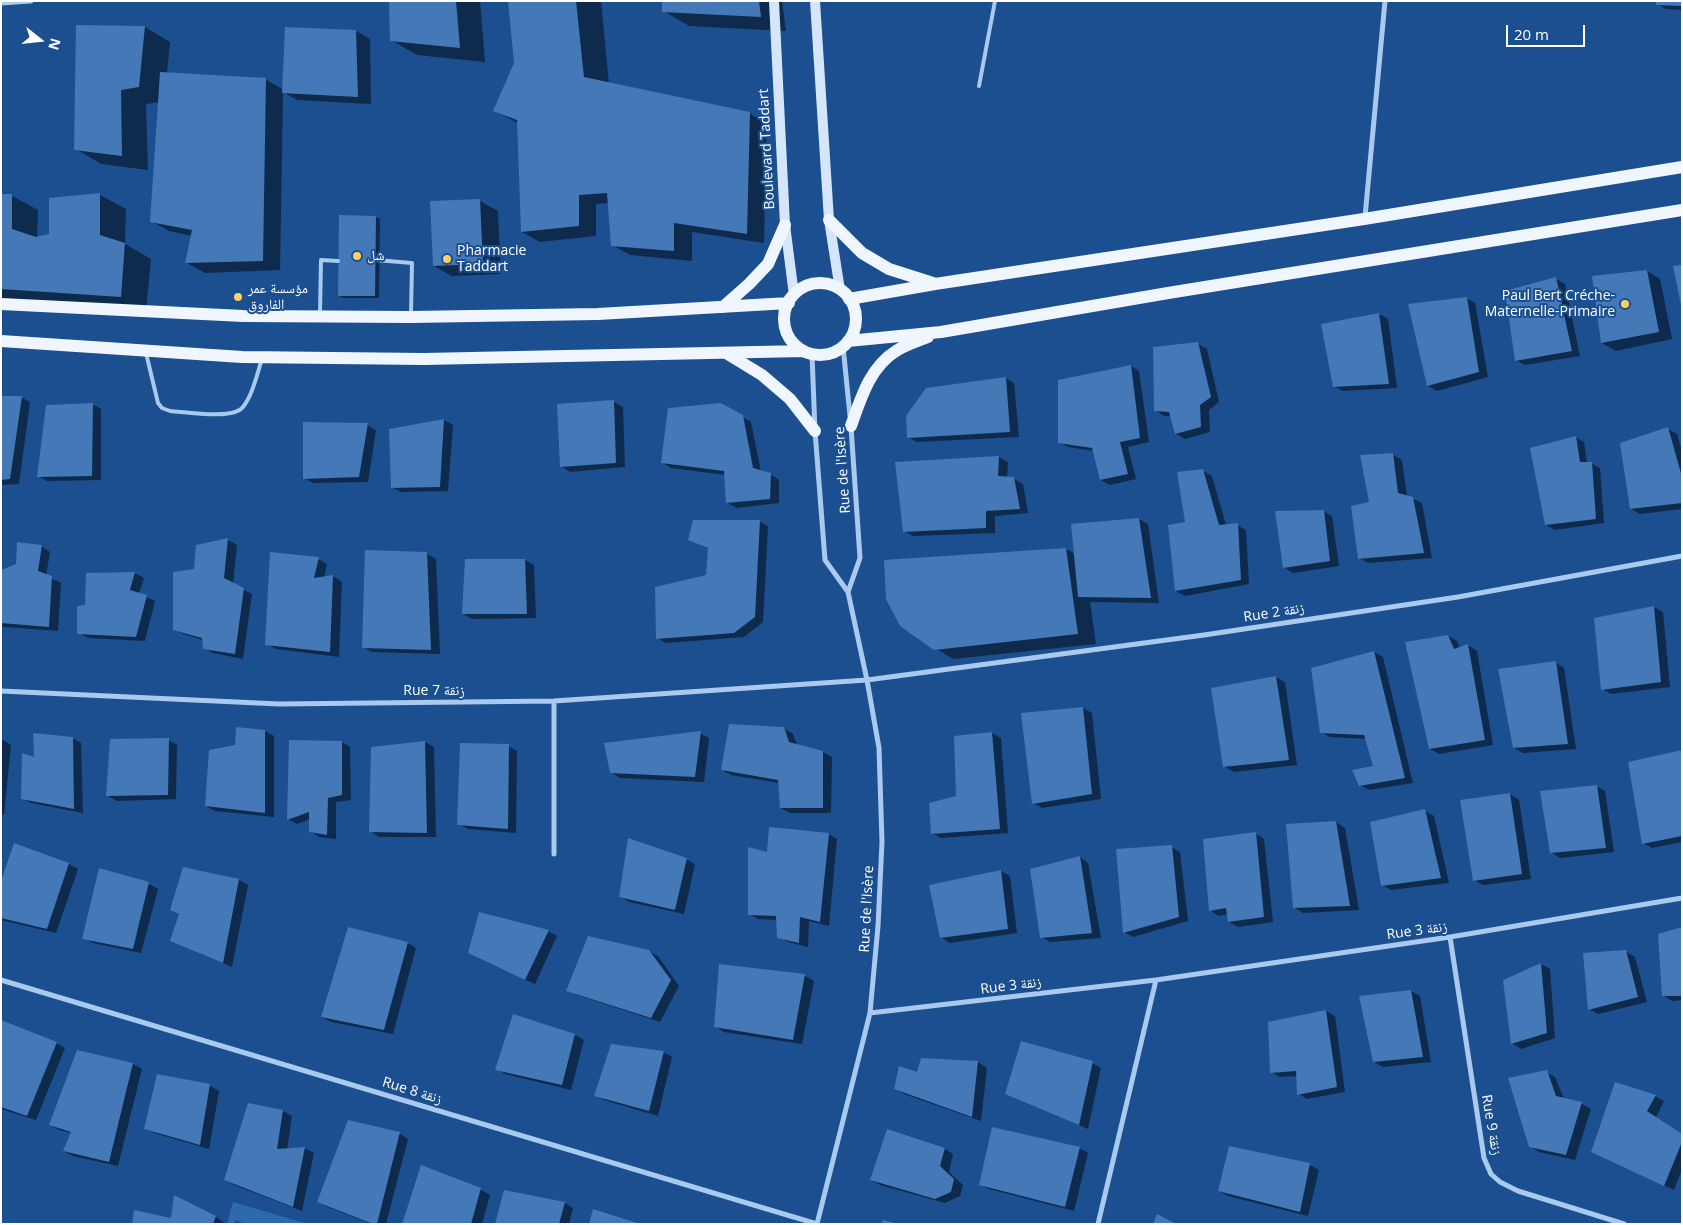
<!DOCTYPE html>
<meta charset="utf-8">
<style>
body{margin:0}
#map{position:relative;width:1683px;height:1225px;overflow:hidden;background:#1b4f8f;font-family:"Open Sans",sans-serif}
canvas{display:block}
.frame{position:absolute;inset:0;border:2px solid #fff;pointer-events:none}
.north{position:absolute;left:15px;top:15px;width:50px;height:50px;-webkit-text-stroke:4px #1b4f8f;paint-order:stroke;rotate:106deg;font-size:14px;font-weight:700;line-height:20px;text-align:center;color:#fff}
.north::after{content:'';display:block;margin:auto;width:18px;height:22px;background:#fff;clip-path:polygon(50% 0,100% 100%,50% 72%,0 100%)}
.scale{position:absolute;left:1506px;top:25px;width:79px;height:22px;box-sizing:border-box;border:2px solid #fff;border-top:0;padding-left:6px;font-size:15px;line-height:18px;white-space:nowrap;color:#fff;-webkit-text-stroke:4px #1b4f8f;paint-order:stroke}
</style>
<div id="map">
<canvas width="1683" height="1225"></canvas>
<div class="frame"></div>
<div class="north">N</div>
<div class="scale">20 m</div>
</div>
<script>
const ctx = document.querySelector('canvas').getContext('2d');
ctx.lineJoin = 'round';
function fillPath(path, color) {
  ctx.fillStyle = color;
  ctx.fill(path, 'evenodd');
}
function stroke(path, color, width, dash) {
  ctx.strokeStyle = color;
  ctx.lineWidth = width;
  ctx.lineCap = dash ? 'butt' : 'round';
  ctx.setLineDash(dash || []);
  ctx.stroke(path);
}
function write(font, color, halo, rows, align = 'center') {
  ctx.font = font + ' "Open Sans","Noto Naskh Arabic",sans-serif';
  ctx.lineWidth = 4;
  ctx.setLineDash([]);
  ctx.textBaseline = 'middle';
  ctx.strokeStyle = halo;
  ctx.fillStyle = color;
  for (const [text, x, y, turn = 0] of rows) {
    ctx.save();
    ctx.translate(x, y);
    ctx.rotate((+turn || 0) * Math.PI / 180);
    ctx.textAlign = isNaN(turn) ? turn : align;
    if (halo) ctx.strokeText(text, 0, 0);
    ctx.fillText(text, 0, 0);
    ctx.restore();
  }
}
fillPath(new Path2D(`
 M233,1202L308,1224H248L235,1220L234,1224H227Z`), '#2e69ad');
fillPath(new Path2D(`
 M390,1H480L485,62L417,55L391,40Z
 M509,1H601L609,84L749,113L767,124L764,243L692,232V261L630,255L612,245L609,203L596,204V236L540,242L522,232L518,123L495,111L515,63Z
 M663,1H782L786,31L689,26L664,11Z
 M1682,1V10L1666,9L1657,4Z
 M145,27L170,42L167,73L265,79L284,90L287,28L356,31L370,39L371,104L297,100L283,92L280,270L205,273L187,263L192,236L169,231L151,221L160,102L146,104L148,170L101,164L76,149Z
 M1,195L12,196L38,210L37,238L50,235L100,195L126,209L125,244L151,259L146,311L1,301Z
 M480,201L498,211L501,274L452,276L434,266Z
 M340,216L376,217L380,219L379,298H343L339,296Z
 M1647,271L1660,279L1672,339L1616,351L1602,343Z
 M1556,279L1565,284L1580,356L1525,365L1516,360Z
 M1466,298L1475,303L1488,377L1437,391L1428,386Z
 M1379,314L1388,319L1397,388L1343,391L1334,386Z
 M1198,344L1207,349L1219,402L1209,410L1210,432L1185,439L1176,434L1172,416H1164L1155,410Z
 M1131,366L1139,371L1149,442L1128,447L1136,479L1110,485L1101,480L1094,451L1068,447L1059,442Z
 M1006,378L1014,383L1019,437L917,442L908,437Z
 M1,397H21L30,402L19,484L1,485Z
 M614,402L623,407L625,467L570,472L561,466Z
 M92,404L101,409V480L47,481L38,476Z
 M721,404L751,422L761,472L770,474L779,480V503L737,508L728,503L726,475L671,468L663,463Z
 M444,420L453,425L448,491L401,492L392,487Z
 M367,425L376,430L368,482L313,483L304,478Z
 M1668,429L1677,434L1682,451V509L1640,514L1631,509Z
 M1575,437L1584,442L1587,463H1591L1600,468L1604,523L1555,530L1546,525Z
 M1393,455L1402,460L1407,496L1422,503L1432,558L1368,563L1359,558L1370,503Z
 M999,457L1008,462L1007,478L1014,479L1023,484L1028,513L995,516V533L913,536L904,531Z
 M1203,471L1212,476L1226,525H1237L1246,530L1249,584L1185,596L1176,591L1186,523Z
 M1323,511L1332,516L1339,566L1293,573L1284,567Z
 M1139,519L1148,524L1159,603L1090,602L1096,644L953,659L935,648L1066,549L1075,554Z
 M759,521L768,526L763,622L744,637L666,643L657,638L707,576L709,549L689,539Z
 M228,540L237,545L233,584L252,594L243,659L213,653L204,648L203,640L183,634L174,629L195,570L197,546Z
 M41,546L50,552L46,576L61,583L58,631L4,627L1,626V571L17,565Z
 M427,554L436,559L440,654L372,652L363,647Z
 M318,559L327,564L324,578L333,576L342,582L339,657L276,649L267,644Z
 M466,560H525L534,565L536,618L472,619L463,614Z
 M135,573L144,578L139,594L155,601L145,641L88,638L79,633L87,606V574Z
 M1654,607L1663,612L1670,687L1611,694L1602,689Z
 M1448,636L1457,641L1460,648L1468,645L1477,651L1493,745L1439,754L1430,749Z
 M1374,652L1383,657L1413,783L1369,790L1360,785L1374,767L1367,739L1330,737L1321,732Z
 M1555,662L1564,668L1576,749L1523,753L1514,748Z
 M1276,677L1285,682L1297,765L1234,772L1225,767L1213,689Z
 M1083,708L1092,713L1101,799L1042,808L1033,803Z
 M783,728L793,734L797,745L823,752L832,757L831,813H790L781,808L779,783L731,775L722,770Z
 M265,731L274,736V817L215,811L206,806L236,746Z
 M700,733L709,738L704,782L620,778L611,772Z
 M992,733L1001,738L1008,833L941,838L932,833L958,797L955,738Z
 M72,738L81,743L83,813L31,803L22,798L35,759Z
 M1,739L11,745L4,815L1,814Z
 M168,740L177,745L176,799L117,801L108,796Z
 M342,742L350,747L351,800L336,802V839L319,837L310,831V819L297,824L288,819Z
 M425,742L434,747L436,837H379L370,831Z
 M508,746L517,751L516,833L468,829L459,824Z
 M1682,752V842L1652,848L1643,843Z
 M1596,786L1605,791L1614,852L1560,858L1551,852Z
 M1510,794L1519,800L1531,879L1483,885L1474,880Z
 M1425,811L1434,816L1449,883L1391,890L1382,885Z
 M1336,822L1345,828L1359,910L1303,913L1294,907Z
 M1255,833L1264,839L1273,922L1238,927L1229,922L1228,914L1219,916L1211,911L1204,840Z
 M828,834L837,839L829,926L809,921L808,947L788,942L779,937L777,920L758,919L749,914L768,854Z
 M1171,847L1180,852L1188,921L1133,937L1124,932Z
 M1080,857L1088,863L1101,938L1050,942L1042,937Z
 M686,859L695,864L684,914L629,902L620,896Z
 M69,864L78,869L56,933L1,920V885Z
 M100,870L149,884L158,889L141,953L93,943L84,938Z
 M1001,871L1010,876L1017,933L950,943L941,937Z
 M239,880L248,885L232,967L171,941Z
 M1682,928V1000L1672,1001L1663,995Z
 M548,931L557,936L535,984L478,958Z
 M408,943L416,948L393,1034L331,1022L322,1017Z
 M648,951L658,956L679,986L660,1022L577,995L568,990Z
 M1626,952L1635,957L1647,1002L1598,1014L1589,1009Z
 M1541,964L1550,969L1555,1038L1521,1049L1513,1044L1504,980Z
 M720,966L805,976L814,981L802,1044L724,1032L715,1026Z
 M1411,991L1420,996L1431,1062L1383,1067L1374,1062Z
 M1326,1011L1335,1016L1345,1092L1307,1099L1299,1094L1298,1076L1280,1077L1271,1072L1270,1023Z
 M1,1022L56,1043L65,1048L36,1120L1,1109Z
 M575,1035L584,1040L571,1090L505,1074L497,1069Z
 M78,1051L133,1064L142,1069L118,1166L73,1156L64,1151L71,1133L59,1130L50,1125Z
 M663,1052L672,1057L658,1116L604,1100L595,1095Z
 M922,1060L978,1062L987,1068L981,1121L904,1094L895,1088L918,1074Z
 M1092,1063L1101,1068L1088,1129L1006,1093Z
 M1546,1072L1555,1077L1564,1099L1582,1104L1591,1109L1575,1160L1539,1152L1530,1146Z
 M158,1075L210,1086L219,1091L209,1149L154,1133L145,1128Z
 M1655,1096L1664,1101L1656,1117L1682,1135V1169L1674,1190L1592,1152Z
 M283,1111L292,1116L287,1150L305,1148L314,1153L302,1211L234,1185L225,1180Z
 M887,1131L945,1149L953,1154L949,1172L963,1185L960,1196L945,1203L880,1185L871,1180Z
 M399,1133L408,1139L386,1224H371L328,1207L319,1202Z
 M1230,1147L1310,1165L1319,1170L1308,1216L1228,1196L1219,1191Z
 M1079,1148L1088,1153L1074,1211L989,1189L980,1184Z
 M421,1167L481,1190L490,1195L482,1224H403Z
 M175,1197L216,1217L225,1223L224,1224H133L172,1220Z
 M565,1203L573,1208L569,1224H496Z`), '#0007');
fillPath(new Path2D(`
 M389,1H456L460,48L390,41Z
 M508,1H576L584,77L750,112L747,234L674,223V251L611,246L607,193L579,195V226L521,232L517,120L493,111L514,63Z
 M662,1H759L761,17L662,12Z
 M1656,1H1682V6L1656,5Z
 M76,25L145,26L139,87L121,90L122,156L74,150Z
 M285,27L356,30L358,97L282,93Z
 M160,72L266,78L263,261L185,263L192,230L150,222Z
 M100,193V235L125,243L121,297L1,289V194H12V229L36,237L49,234V198Z
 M480,199L483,264L433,266L430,201Z
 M339,215L376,216L375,296H338Z
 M1682,265V305H1681L1673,266Z
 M1647,270L1659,332L1601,343L1592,276Z
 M1556,277L1572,351L1515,361L1505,291Z
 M1467,297L1479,372L1427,386L1408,304Z
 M1379,313L1389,384L1333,387L1321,324Z
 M1198,342L1211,397L1200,405L1201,427L1175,434L1169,412L1154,411L1153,347Z
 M1131,365L1140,438L1120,442L1128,474L1100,480L1092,448L1058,443V380Z
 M1006,377L1010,432L907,438L906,416L926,388Z
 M1,396H22L10,479L1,480Z
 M614,400L616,463L560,467L557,404Z
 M93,403L92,476L37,477L46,405Z
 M721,403L743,415L753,468L771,473L770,499L726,503L724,471L661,463L668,408Z
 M444,419L440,487L391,488L389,429Z
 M303,422L368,423L359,477L303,479Z
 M1668,427L1682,477V503L1630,509L1620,443Z
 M1576,436L1580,462H1592L1596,519L1545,525L1530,448Z
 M1393,453L1398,493L1413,497L1424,553L1358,559L1351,506L1369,502L1360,455Z
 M999,456L998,476L1014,477L1020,509L986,511V528L903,532L895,462Z
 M1203,469L1219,525L1238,523L1241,580L1175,591L1168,525L1185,522L1177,472Z
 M1324,510L1330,561L1283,568L1275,511Z
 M1139,518L1151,598L1078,597L1071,524Z
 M693,520H760L755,617L734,633L656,639L655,587L706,575L708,548L688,540Z
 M228,538L224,578L244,588L235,654L203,649L202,638L173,630V572L194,569L196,545Z
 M17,542L42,545L38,571L52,576L49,627L1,623V570L16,564Z
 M1066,548L1078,634L934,650L900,626L886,599L884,560Z
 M365,550L427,552L431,650L362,648Z
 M270,552L319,557L314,578L333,575L330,652L265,645Z
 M465,559H525L527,614H462Z
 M135,572L130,590L147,595L136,637L77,634V606L85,605L86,573Z
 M1654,606L1661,682L1601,690L1594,618Z
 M1448,635L1454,649L1468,644L1485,740L1429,749L1405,642Z
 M1374,651L1405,778L1359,786L1352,770L1373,766L1364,735L1320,733L1311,668Z
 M1556,661L1568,744L1513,748L1498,669Z
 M1276,676L1289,760L1223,767L1211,688Z
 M1083,707L1092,794L1032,804L1021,713Z
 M729,724L784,727L789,742L823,751V808H780L778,780L721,770Z
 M236,727L265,730V813L205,806L209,750L235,745Z
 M701,731L695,777L610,773L604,743Z
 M992,732L1000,829L931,834L929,803L956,796L954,736Z
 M33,733L73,737L74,809L21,799L22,753L34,757Z
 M169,738L168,795L106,796L110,739Z
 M289,740L342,741V795L328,798L327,835L309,832V812L287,820Z
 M425,741L427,833L369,832L371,747Z
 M460,743L509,744L508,829L457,825Z
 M1682,750V836L1642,844L1628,762Z
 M1597,785L1606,848L1550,853L1540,791Z
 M1510,793L1522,874L1473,881L1460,800Z
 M1425,809L1441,878L1381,886L1370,822Z
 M1336,821L1350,906L1293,908L1286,824Z
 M769,827L829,833L820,922L800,917L799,943L777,938L776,916L748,915V847L767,852Z
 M1256,832L1264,917L1228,922L1226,908L1209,911L1203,839Z
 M628,838L687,858L675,910L619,897Z
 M14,843L69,863L47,929L1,918V881Z
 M1172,845L1179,917L1123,933L1116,849Z
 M1080,856L1092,933L1040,938L1030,869Z
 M183,867L239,879L223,963L170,941L179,914L170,910Z
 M99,868L149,882L133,949L82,939Z
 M1001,870L1008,929L940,938L929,885Z
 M479,912L549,930L525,980L468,953Z
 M348,927L408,942L384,1030L321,1017Z
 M1682,927V996H1662L1658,934Z
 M588,936L649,950L671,980L651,1018L566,991Z
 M1626,950L1638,997L1588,1010L1583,953Z
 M1541,963L1547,1033L1511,1044L1503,980Z
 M719,964L805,974L793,1040L714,1027Z
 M1411,990L1423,1057L1373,1062L1359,996Z
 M1326,1010L1337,1087L1297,1095L1296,1071L1270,1073L1268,1022Z
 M513,1014L575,1034L562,1085L495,1070Z
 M1,1020L57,1042L27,1116L1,1107Z
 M1021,1041L1093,1061L1079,1125L1005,1094Z
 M611,1044L664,1051L649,1111L594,1096Z
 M77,1050L133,1063L109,1162L63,1151L71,1132L49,1125Z
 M921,1058L978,1061L972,1117L894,1089L899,1066L917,1072Z
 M1547,1070L1556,1096L1582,1102L1566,1155L1529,1147L1508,1078Z
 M157,1074L210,1084L200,1145L144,1129Z
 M1615,1082L1656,1095L1647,1111L1682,1134V1142L1664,1186L1591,1152Z
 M248,1103L283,1110L277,1149L305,1147L293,1207L224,1180Z
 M348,1120L400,1132L377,1224H373L317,1202Z
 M992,1127L1080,1147L1065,1207L979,1185Z
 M887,1129L945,1148L940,1166L954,1179L951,1192L935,1199L870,1180Z
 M1229,1146L1310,1163L1300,1212L1218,1191Z
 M421,1165L481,1188L471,1224H402Z
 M504,1190L565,1202L559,1224H495Z
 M174,1195L216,1216L213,1224H132L134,1210L171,1218Z
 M593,1209L637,1223V1224H589Z
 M1157,1214L1176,1224H1153Z
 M883,1220L894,1223V1224H882Z`), '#4478b7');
stroke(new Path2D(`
 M979,86L995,1
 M376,260L412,263L411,314
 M320,313L321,260L338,261
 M146,353L158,403L162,408L170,411C186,412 233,420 243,407C253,394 257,374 262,359`), '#a9c9ee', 4);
stroke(new Path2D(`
 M1,3L31,1
 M1365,217L1385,1
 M843,346L850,416
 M812,354L815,431L825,560L848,592L867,680L879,748L882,842L878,926L870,1013L817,1224
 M848,592L860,558L851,427
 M1,691L279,704L554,701L867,680L1204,635L1458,597L1682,556
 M554,701V854
 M1450,937L1484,1158L1491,1174L1500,1182L1518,1191L1624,1224
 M1,980L817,1224
 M870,1013L1156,980L1450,937L1682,898
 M1098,1224L1156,980`), '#a9c9ee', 5);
stroke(new Path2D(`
 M774,1L785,225L794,295
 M815,1L829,220L840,290`), '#d6e6fa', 10);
stroke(new Path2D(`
 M829,220L862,253L889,269L933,283
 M784 319a36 36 0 1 1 72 0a36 36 0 1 1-72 0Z
 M849,299L935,284L1364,219L1682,167
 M1,304L243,316L411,317L598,314L789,303
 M723,307L749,284L768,264L785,225
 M1,341L242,357L424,359L804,351
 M848,341L941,332L1168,293L1682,210
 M726,353L762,375L790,399L815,431
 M851,426C861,398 870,367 896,351C905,345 918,341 928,337`), '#f0f6ff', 12);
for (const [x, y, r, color] of [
 [357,256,5,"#ffd166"],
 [447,259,5,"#ffd166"],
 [238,297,5,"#ffd166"],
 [1625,304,5,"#ffd166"]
]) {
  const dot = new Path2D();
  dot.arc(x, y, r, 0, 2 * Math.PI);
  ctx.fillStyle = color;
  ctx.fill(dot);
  stroke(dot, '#1b4f8f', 2);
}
write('14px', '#fff', '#1b4f8f', [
 ["Boulevard Taddart",767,149,-93],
 ["Rue de l'Isère",843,470,-94],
 ["Rue 2 زنقة",1274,613,-9],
 ["Rue 7 زنقة",434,691],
 ["Rue de l'Isère",867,909,-87],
 ["Rue 3 زنقة",1417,931,-8],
 ["Rue 3 زنقة",1011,986,-7],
 ["Rue 8 زنقة",412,1091,17],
 ["Rue 9 زنقة",1491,1125,80]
]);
write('14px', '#fff', '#1b4f8f', [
 ["Pharmacie",457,251],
 ["Taddart",457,267],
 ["شل",367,256],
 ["مؤسسة عمر",248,289],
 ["الفاروق",248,305],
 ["Paul Bert Créche-",1615,296,"right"],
 ["Maternelle-Primaire",1615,312,"right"]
], 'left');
</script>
